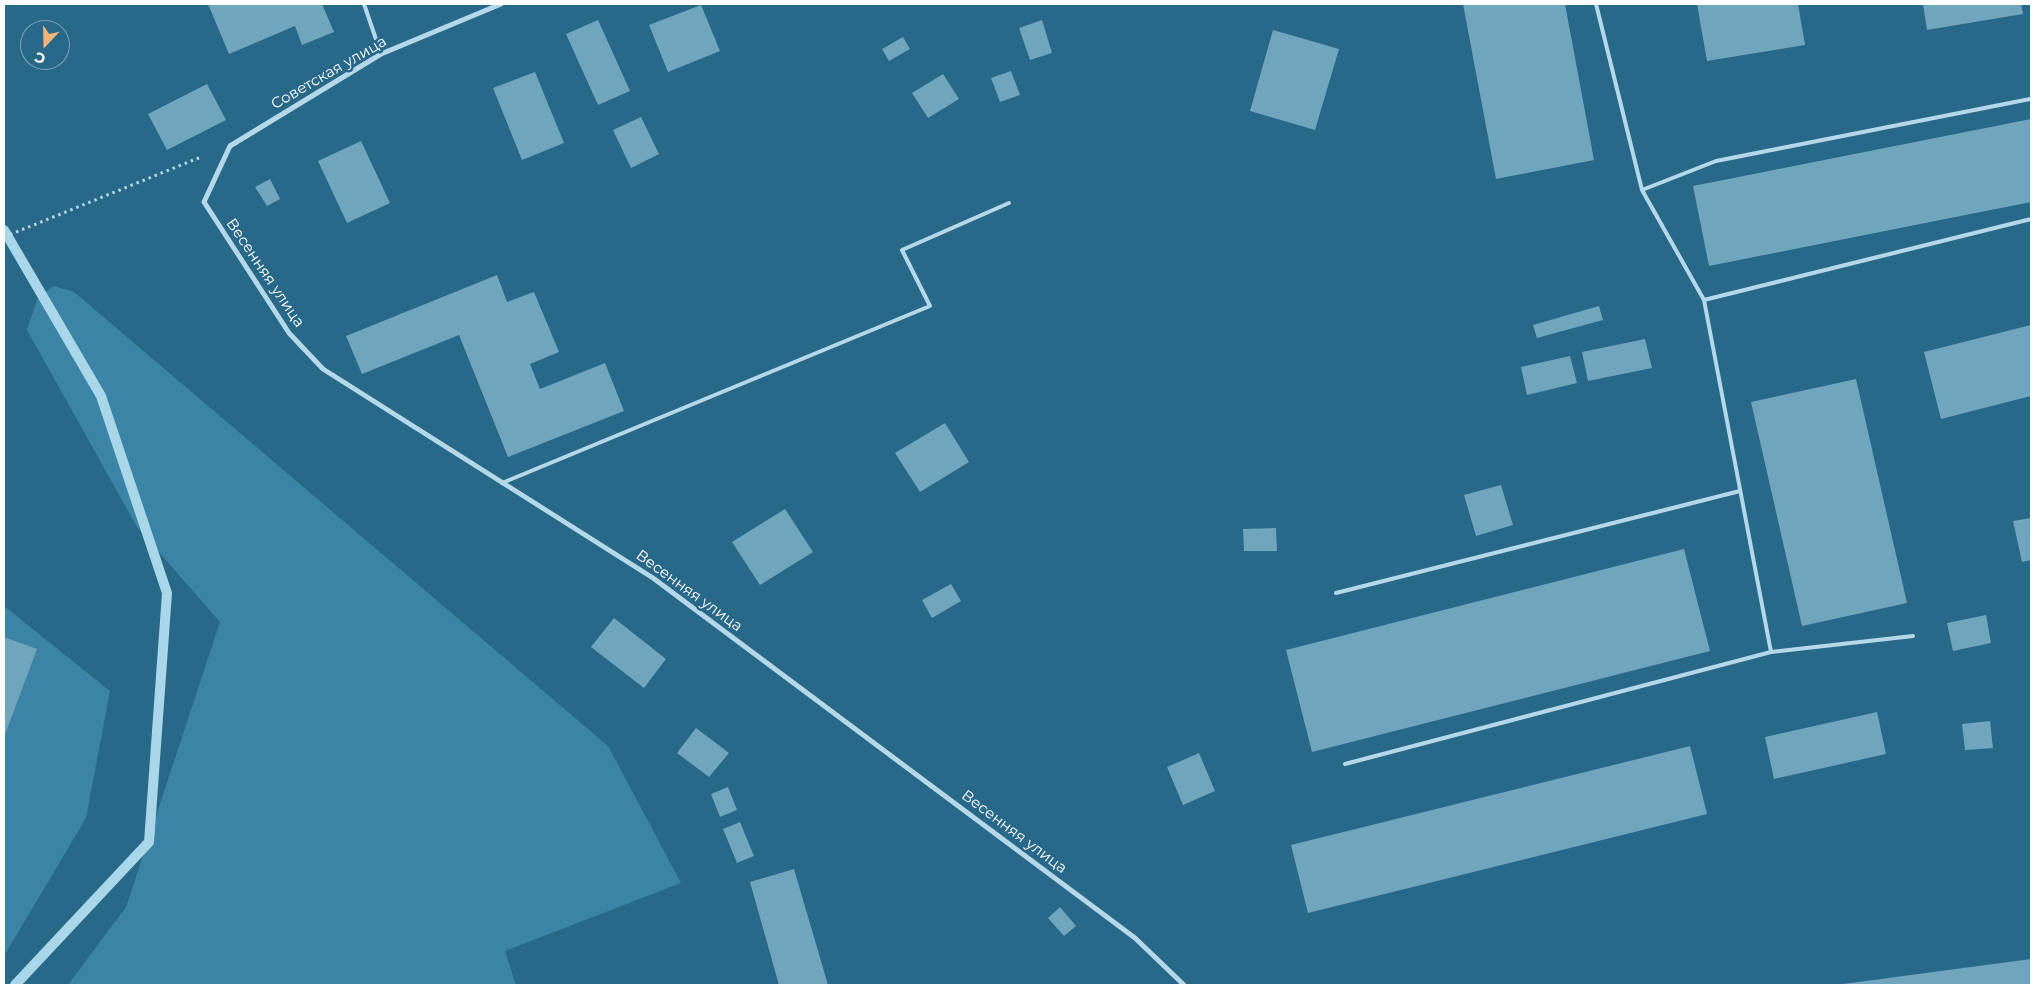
<!DOCTYPE html>
<meta charset="utf-8">
<style>
body{margin:0}
#map{position:relative;width:2035px;height:989px;overflow:hidden;background:#286889;font-family:Montserrat,sans-serif}
canvas{display:block}
.frame{position:absolute;inset:0;border:5px solid #fff;pointer-events:none}
.north{position:absolute;left:20px;top:20px;width:50px;height:50px;box-sizing:border-box;background:#286889;border:1px solid #7ea4b8;border-radius:50%;rotate:201deg;font-size:14px;font-weight:700;line-height:20px;text-align:center;color:#fff}
.north::after{content:'';display:block;margin:auto;width:18px;height:22px;background:#f1b37a;clip-path:polygon(50% 0,100% 100%,50% 72%,0 100%)}
</style>
<div id="map">
<canvas width="2035" height="989"></canvas>
<div class="frame"></div>
<div class="north">С</div>
</div>
<script>
const ctx = document.querySelector('canvas').getContext('2d');
ctx.lineJoin = 'round';
function fillPath(path, color) {
  ctx.fillStyle = color;
  ctx.fill(path, 'evenodd');
}
function stroke(path, color, width, dash) {
  ctx.strokeStyle = color;
  ctx.lineWidth = width;
  ctx.lineCap = dash ? 'butt' : 'round';
  ctx.setLineDash(dash || []);
  ctx.stroke(path);
}
function write(font, color, halo, rows, align = 'center') {
  ctx.font = font + ' Montserrat,sans-serif';
  ctx.lineWidth = 5;
  ctx.setLineDash([]);
  ctx.textBaseline = 'middle';
  ctx.strokeStyle = halo;
  ctx.fillStyle = color;
  for (const [text, x, y, turn = 0] of rows) {
    ctx.save();
    ctx.translate(x, y);
    ctx.rotate((+turn || 0) * Math.PI / 180);
    ctx.textAlign = isNaN(turn) ? turn : align;
    if (halo) ctx.strokeText(text, 0, 0);
    ctx.fillText(text, 0, 0);
    ctx.restore();
  }
}
fillPath(new Path2D(`
 M54,286L74,292L608,746L681,883L505,951L516,985H68L126,907L220,622L137,527L27,330L38,297Z
 M4,606L110,691L86,818L4,956Z`), '#3c84a5');
stroke(new Path2D(`
 M4,230L101,396L167,593L149,842L15,985`), '#a9d6e9', 10);
fillPath(new Path2D(`
 M208,4H322L334,32L302,45L295,26L229,54Z
 M1463,4H1565L1594,160L1496,179Z
 M1697,4H1798L1805,45L1707,61Z
 M1923,4H2021L2023,14L1927,30Z
 M701,5L720,51L668,72L649,25Z
 M598,20L630,91L598,105L566,34Z
 M1042,20L1052,53L1030,60L1019,28Z
 M1273,30L1339,49L1315,130L1250,111Z
 M903,37L910,49L889,61L882,49Z
 M1011,71L1020,95L1000,102L991,78Z
 M535,72L564,143L522,160L493,88Z
 M943,74L959,99L928,118L912,93Z
 M207,84L226,120L167,150L148,114Z
 M641,117L659,154L631,168L613,130Z
 M2031,119V202L1709,266L1693,186Z
 M361,141L390,203L347,223L318,161Z
 M270,179L280,199L267,206L255,187Z
 M497,275L507,302L534,292L559,352L530,364L540,389L605,363L624,411L508,457L459,335L362,374L346,336Z
 M1599,306L1603,320L1537,338L1533,325Z
 M2031,325V396L1941,419L1924,352Z
 M1645,339L1652,368L1588,381L1582,352Z
 M1570,356L1577,383L1527,395L1521,367Z
 M1856,379L1907,603L1802,626L1751,402Z
 M945,423L969,462L920,492L895,453Z
 M1501,485L1513,525L1476,536L1464,495Z
 M785,509L813,552L760,585L732,542Z
 M2031,518V560L2022,562L2013,521Z
 M1276,528L1277,551H1244L1243,529Z
 M1684,549L1710,651L1312,752L1286,650Z
 M951,584L961,601L932,618L922,600Z
 M1986,615L1991,643L1953,651L1947,623Z
 M614,618L666,659L644,688L591,647Z
 M4,637L37,649L4,737Z
 M1877,712L1886,754L1774,779L1765,737Z
 M1990,721L1993,748L1965,750L1962,724Z
 M696,728L729,753L709,777L677,753Z
 M1690,746L1707,814L1308,913L1291,845Z
 M1199,753L1215,791L1183,805L1167,767Z
 M728,787L737,810L720,817L711,794Z
 M740,822L754,856L737,863L723,829Z
 M794,869L828,985H779L750,882Z
 M1060,907L1076,926L1064,936L1048,918Z
 M2031,959V985H1843V984Z`), '#70a5be');
stroke(new Path2D(`
 M4,237L201,157`), '#b4d8e9', 3, [2.5, 4]);
stroke(new Path2D(`
 M364,4L381,54
 M1596,4L1642,190L1704,300
 M1642,190L1716,161L2030,99
 M502,483L930,306L902,250L1009,203
 M1336,593L1740,491
 M1771,652L1913,636
 M1345,764L1771,652L1704,300L2031,219`), '#b4d8e9', 4);
stroke(new Path2D(`
 M501,4L381,54L230,146L204,202L289,333L323,369L653,578L1135,938L1184,985`), '#b4d8e9', 5);
write('15px', '#fff', '#286889', [
 ["Советская улица",329,73,-30],
 ["Весенняя улица",265,273,56],
 ["Весенняя улица",689,591,36],
 ["Весенняя улица",1014,832,37]
]);
</script>
